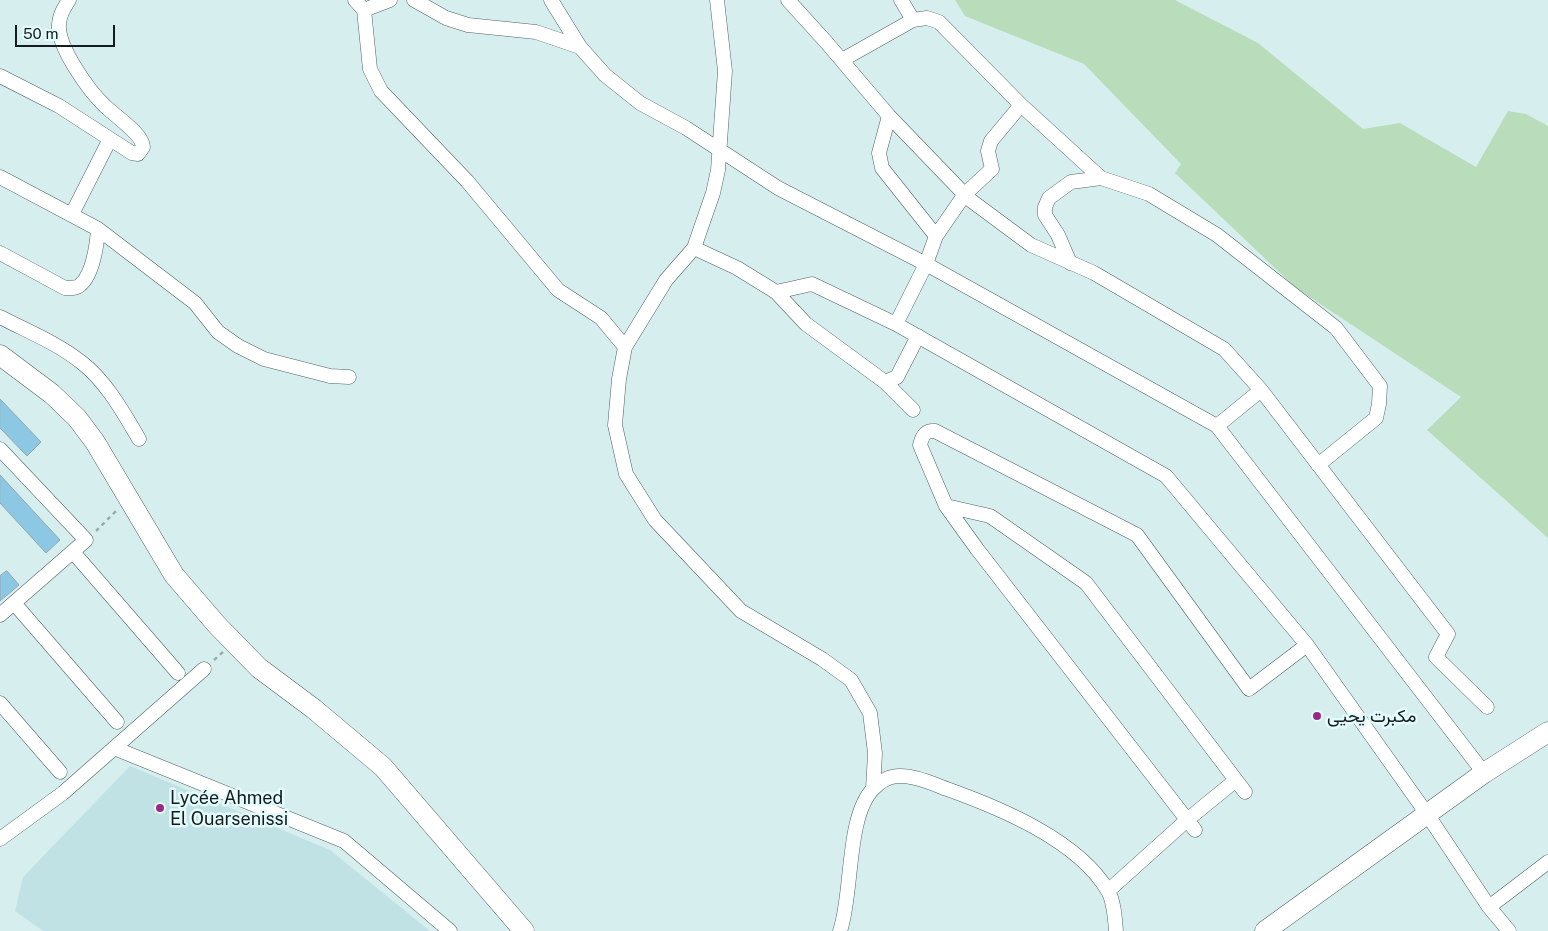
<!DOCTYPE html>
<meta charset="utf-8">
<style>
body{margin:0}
#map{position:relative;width:1548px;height:931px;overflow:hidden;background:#d7eeef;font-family:"Public Sans",sans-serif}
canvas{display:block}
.scale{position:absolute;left:15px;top:25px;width:100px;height:22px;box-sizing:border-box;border:2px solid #141c1d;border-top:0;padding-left:6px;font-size:15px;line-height:18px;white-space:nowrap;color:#141c1d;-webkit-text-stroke:4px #e4fbfc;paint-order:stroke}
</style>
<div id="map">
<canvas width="1548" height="931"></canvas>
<div class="scale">50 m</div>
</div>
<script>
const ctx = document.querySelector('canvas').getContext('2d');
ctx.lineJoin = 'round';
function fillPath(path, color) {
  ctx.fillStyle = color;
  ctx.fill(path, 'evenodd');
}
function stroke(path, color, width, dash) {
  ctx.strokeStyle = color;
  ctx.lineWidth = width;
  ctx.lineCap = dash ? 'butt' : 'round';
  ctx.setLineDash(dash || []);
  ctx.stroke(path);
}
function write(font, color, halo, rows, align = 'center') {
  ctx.font = font + ' "Public Sans",Vazirmatn,sans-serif';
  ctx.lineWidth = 5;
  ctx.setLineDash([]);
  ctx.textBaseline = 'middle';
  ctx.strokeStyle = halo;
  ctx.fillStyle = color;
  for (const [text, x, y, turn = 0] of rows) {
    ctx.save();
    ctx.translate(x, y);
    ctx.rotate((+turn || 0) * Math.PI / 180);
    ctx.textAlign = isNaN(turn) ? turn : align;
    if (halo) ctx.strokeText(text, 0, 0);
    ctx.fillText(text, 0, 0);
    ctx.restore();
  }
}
fillPath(new Path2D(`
 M130,766L330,850L430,931H43L15,911L23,877Z`), '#c1e2e4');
fillPath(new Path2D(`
 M955,0H1175L1258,43L1363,129L1400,123L1476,167L1508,111L1526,114L1548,126V538L1427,430L1461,397L1296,288L1175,173L1181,164L1084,64L965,16Z`), '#b9ddbb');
const building = new Path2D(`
 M0,399L41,442L27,456L0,428Z
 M0,475L60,540L46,553L0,503Z
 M7,571L19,585L0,601V576Z`);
fillPath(building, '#8cc8e4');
stroke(building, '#93a5ae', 1);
const street = new Path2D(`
 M69,0C64,8 58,17 59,28C60,50 89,91 105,106C115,116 143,134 143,147L138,154L132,153L110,139
 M355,0L364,10
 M390,0L364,10L370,69L381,91L467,181L558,290L601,318L625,347
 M414,0L446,18L468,25L536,32L580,47
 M551,0L580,47L605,75L640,103L686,128L778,188L926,264L1217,426L1484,773
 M717,0L725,71L718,170L713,193L694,248L666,280L625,347L619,379L615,425L626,474L655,520L741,611L822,659L851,680L870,713L875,753L873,789
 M788,0L827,43L889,116L969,199L1031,245L1094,273L1224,349L1261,390L1448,634L1436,657L1487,707
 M901,0L913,20
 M842,60L913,20L927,18L939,22L1021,105L1101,178
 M0,76L59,106L110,139L72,214
 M1021,105L991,141L988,151L992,169L965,194L936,236L926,264L896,324L1166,476L1307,645L1427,814L1489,907L1509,931
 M889,116L879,153L882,168L936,236
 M0,177L98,229L195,303L218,332L238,346L264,359L330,376L349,377
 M694,248L737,268L776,292L806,324L885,382L897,377L918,336
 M0,253L65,288C70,288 76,289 80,285C93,275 97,244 98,229
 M1070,263L1058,235L1045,215V207L1049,198L1071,182L1101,178L1149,194L1217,235L1336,328L1380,386L1379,404L1376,418L1318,465
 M776,292L812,284L896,324
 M0,317C27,331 57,343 81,362C106,381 123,412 139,439
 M885,382L913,410
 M1217,426L1261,390
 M0,449L86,540L0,615
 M946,506L990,516L1086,583L1245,792
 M73,552L178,673
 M14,603L117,722
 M0,703L60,772
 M114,748L344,841L450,931
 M1195,830L977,549L946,506L920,445C922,436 925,430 935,431L1137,535L1249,689L1307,645
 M0,839L63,793L204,669
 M1108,891L1187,820L1236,780
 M1489,907L1548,862
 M840,931C853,894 846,817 873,789C878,784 885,778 892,777C909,773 931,783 947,789C1000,808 1078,840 1108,891C1114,901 1115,919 1116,931`);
const secondary = new Path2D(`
 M0,355L52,394L77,418L95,442L174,575L217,625L259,668L314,709L383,767L524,931
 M1265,931L1484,773L1548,732`);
stroke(street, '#4f6364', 15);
stroke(secondary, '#4f6364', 21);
stroke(new Path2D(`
 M96,531L117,510
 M214,660L223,652`), '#99acad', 2.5, [4, 4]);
stroke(street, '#fff', 14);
stroke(secondary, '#fff', 20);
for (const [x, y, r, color] of [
 [1317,716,5,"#9a2885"],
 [160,808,5,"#9a2885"]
]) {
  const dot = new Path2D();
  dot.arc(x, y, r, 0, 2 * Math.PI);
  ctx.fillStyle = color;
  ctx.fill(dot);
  stroke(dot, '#e4fbfc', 2);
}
write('18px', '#141c1d', '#e4fbfc', [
 ["مكبرت يحيى",1327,716],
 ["Lycée Ahmed",170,798],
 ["El Ouarsenissi",170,819]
], 'left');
</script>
